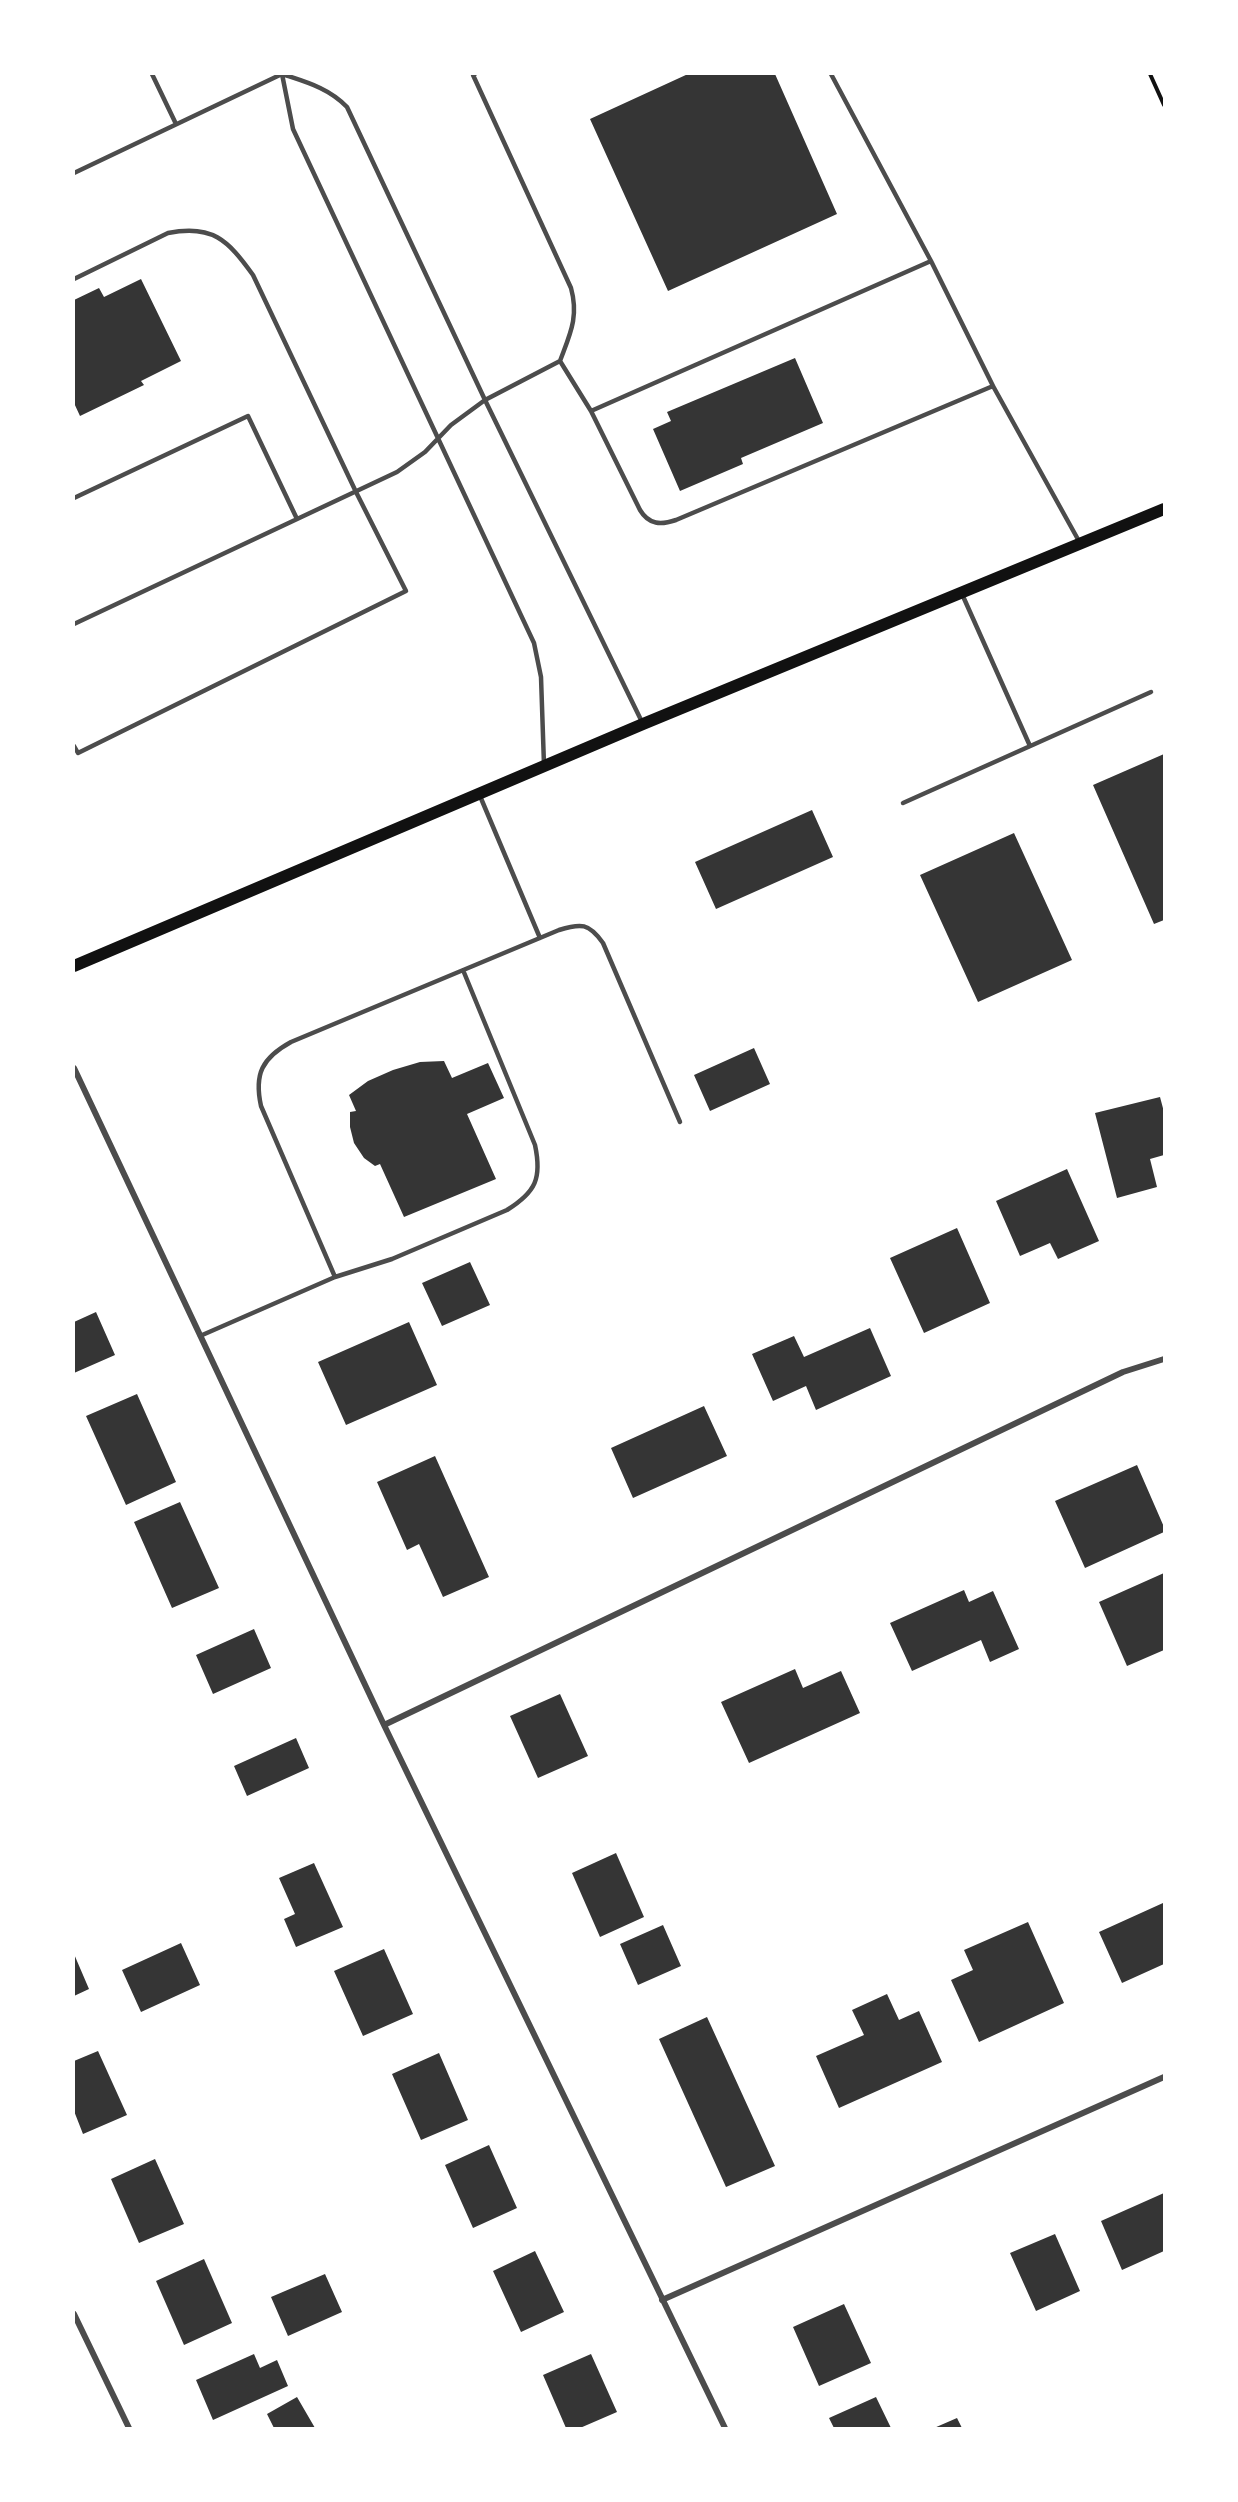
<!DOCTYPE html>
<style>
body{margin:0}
#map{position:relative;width:1238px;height:2502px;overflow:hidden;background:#fff;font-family:"Sofia Sans Condensed",sans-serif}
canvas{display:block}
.frame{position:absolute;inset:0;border:75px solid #fff;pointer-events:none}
</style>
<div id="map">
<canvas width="1238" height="2502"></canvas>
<div class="frame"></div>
</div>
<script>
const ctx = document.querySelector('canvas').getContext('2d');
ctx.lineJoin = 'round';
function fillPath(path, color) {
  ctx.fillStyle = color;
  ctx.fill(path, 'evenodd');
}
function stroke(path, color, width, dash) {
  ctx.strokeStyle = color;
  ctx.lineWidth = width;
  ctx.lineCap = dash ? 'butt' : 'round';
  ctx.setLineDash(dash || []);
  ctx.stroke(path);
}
fillPath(new Path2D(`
 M688,74H775L837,214L668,291L590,119Z
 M141,279L181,361L141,381L144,385L80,416L74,403V300L99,288L104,297Z
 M795,358L823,423L741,458L743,464L680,491L653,429L671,421L667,412Z
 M1164,754V920L1154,924L1093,785Z
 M812,810L833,857L716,909L695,862Z
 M1014,833L1072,960L978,1002L920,875Z
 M754,1048L770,1084L710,1111L694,1075Z
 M444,1061L452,1078L488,1063L504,1098L467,1114L496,1179L404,1217L380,1164L375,1166L364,1158L354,1143L350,1127V1112L356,1111L349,1095L368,1081L393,1070L420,1062Z
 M1160,1097L1164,1112V1155L1150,1159L1157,1187L1117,1198L1095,1113Z
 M1067,1169L1099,1241L1058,1259L1050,1243L1020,1256L996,1201Z
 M957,1228L990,1303L924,1333L890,1258Z
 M470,1262L490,1305L442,1326L422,1283Z
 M96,1312L115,1355L74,1373V1322Z
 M409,1322L437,1385L346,1425L318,1362Z
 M870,1328L891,1376L816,1410L806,1386L773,1401L752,1354L794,1336L804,1357Z
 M137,1394L176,1482L126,1505L86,1416Z
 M704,1406L727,1456L633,1498L611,1448Z
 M435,1456L489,1577L443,1597L419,1544L407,1550L377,1482Z
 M1137,1465L1164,1527V1532L1085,1568L1055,1501Z
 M180,1502L219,1588L172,1608L134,1522Z
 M1164,1573V1650L1127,1666L1099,1602Z
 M964,1590L969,1602L993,1591L1019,1649L990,1662L981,1640L912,1671L890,1623Z
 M254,1629L271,1668L213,1694L196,1655Z
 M795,1669L803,1688L841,1671L860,1713L749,1763L721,1702Z
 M560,1694L588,1756L538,1778L510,1716Z
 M296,1738L309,1768L247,1796L234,1766Z
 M616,1853L644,1917L600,1937L572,1873Z
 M314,1863L343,1927L296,1947L284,1919L295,1914L279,1878Z
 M1163,1903L1164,1964L1122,1983L1099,1932Z
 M1028,1922L1064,2003L979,2042L951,1980L973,1970L964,1950Z
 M663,1925L681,1966L638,1985L620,1944Z
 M181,1943L200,1985L141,2012L122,1970Z
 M384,1949L413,2014L363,2036L334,1971Z
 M74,1954L89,1989L74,1996Z
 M887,1994L899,2020L919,2011L942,2062L839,2108L816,2056L864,2035L852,2010Z
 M707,2017L775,2166L726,2187L659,2039Z
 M98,2051L127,2115L83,2134L74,2111V2061Z
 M439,2053L468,2120L421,2140L392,2074Z
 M489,2145L517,2208L473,2228L445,2165Z
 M155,2159L184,2224L139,2243L111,2179Z
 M1164,2193V2251L1122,2270L1101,2221Z
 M1055,2234L1080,2291L1036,2311L1010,2253Z
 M535,2251L564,2312L521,2332L493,2271Z
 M204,2259L232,2323L184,2345L156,2281Z
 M325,2274L342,2312L288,2336L271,2297Z
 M844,2304L871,2363L819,2386L793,2327Z
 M254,2354L260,2368L277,2360L288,2386L213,2420L196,2380Z
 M591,2354L617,2412L580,2428H566L543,2375Z
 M297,2397L315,2428H274L267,2414Z
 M876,2397L891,2428H834L829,2418Z
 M957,2418L962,2428H934Z`), '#353535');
stroke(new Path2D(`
 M1150,74L1164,105`), '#111', 4);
stroke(new Path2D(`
 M152,74L176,124
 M282,74L293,129L534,643L541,677L544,765
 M475,74L473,75L571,288C579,317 570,334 560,361
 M831,74L931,261L993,386L1080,543
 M74,173L282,74C306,82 329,88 347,107L485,400L642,722
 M74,279L168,233C212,224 228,240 253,275L356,492L406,591L78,753L74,746
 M591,411L931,261
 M74,498L248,416L297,519
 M962,594L1030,746
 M74,624L397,472L425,452L451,425L485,400L560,361L591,411L640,510C649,525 661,525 676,520L993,386
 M480,796L540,938
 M903,803L1151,692
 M335,1277L261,1106C254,1074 262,1058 291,1042L559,930C581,923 589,923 603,943L680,1122
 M200,1336L335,1277L392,1259L507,1210C536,1192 542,1178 535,1145L463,970`), '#4c4c4c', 4.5);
stroke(new Path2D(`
 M74,1068L384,1725L725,2428
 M384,1725L1123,1372L1164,1359
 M662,2300L1164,2077
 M74,2314L129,2428`), '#4c4c4c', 6);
stroke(new Path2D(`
 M74,966L643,724L1164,509`), '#111', 12);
</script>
